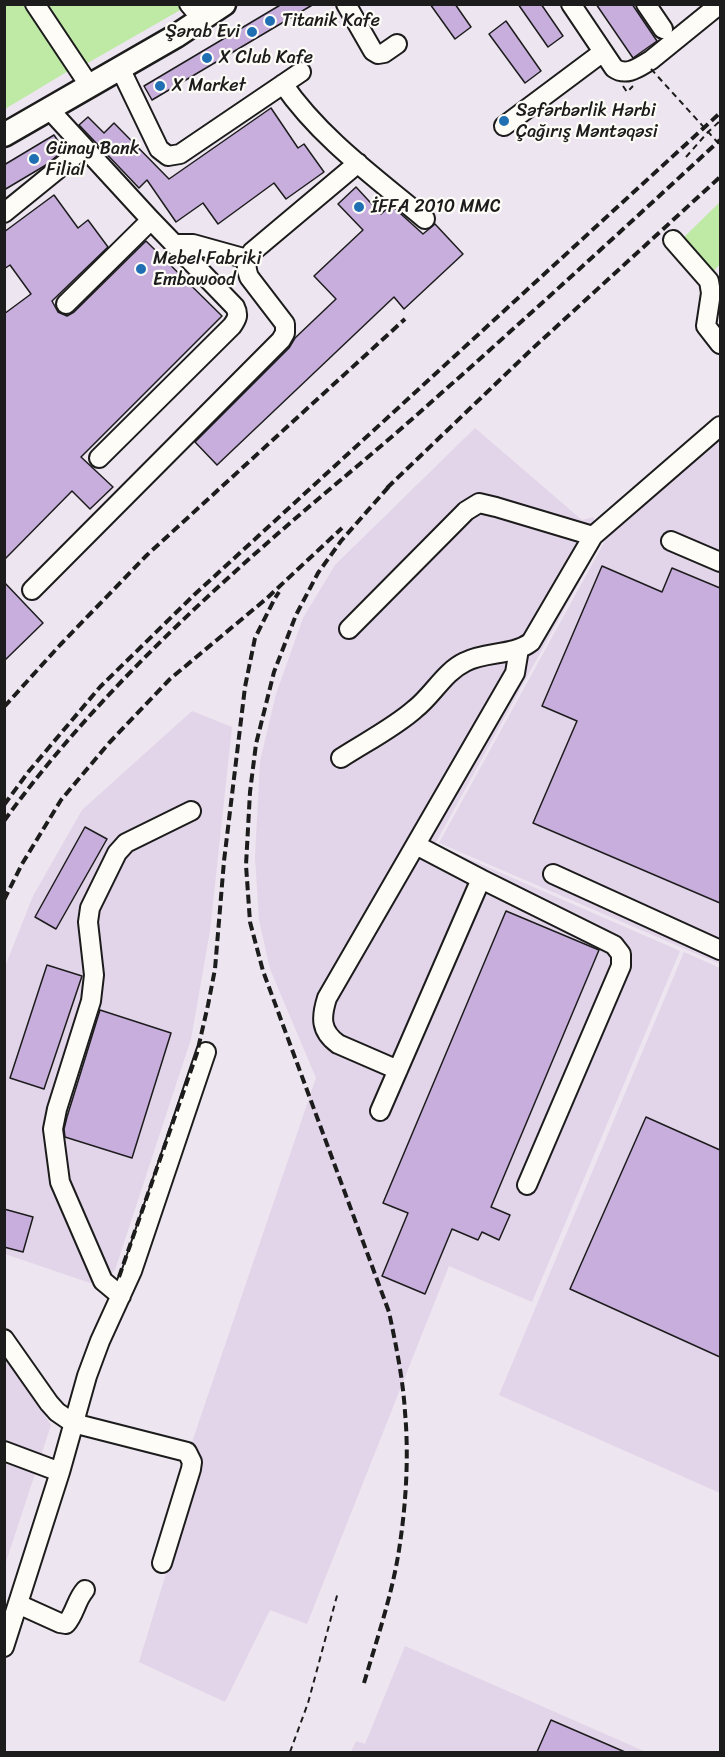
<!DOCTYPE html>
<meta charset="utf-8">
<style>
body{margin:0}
#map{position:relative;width:725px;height:1757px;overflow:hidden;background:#ede5ef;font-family:Sriracha,sans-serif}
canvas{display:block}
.frame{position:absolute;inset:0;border:6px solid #1c1c1c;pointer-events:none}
</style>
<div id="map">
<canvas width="725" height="1757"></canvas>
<div class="frame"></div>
</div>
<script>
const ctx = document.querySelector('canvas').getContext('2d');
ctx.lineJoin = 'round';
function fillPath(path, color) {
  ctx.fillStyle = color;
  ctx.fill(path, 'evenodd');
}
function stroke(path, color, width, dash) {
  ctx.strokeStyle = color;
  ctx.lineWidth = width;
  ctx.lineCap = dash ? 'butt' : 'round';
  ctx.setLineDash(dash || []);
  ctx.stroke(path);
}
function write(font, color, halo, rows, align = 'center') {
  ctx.font = font + ' Sriracha,sans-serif';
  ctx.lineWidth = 4.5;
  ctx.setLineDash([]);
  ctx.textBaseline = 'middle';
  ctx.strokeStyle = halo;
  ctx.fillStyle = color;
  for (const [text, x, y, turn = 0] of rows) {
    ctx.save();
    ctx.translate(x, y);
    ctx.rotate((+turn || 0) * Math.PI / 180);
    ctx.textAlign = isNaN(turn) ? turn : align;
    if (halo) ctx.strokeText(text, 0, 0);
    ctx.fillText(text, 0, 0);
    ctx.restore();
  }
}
fillPath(new Path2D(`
 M475,428L582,520L593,517L603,539L435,844L680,951L532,1302L449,1266L307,1624L270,1610L225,1702L139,1662L200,1462L192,1442L316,1078L270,969L259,920L255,857L260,761L276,694L303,618L335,565Z
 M720,438V964L439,843L606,539L712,441Z
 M192,711L232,727L210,931L191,1039L115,1270L99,1286L5,1254L4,969L33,896L82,810Z
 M684,952L720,968V1493L499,1395Z
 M5,1355L51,1425L5,1565Z
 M405,1646L646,1752H351L356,1741L365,1744Z`), '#e2d4e9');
fillPath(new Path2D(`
 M4,5H28L70,70L5,109Z
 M49,5H189L86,64Z
 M720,202V264L713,272L682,239Z`), '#bfeaa6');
const building = new Path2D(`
 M282,4H314L152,100L144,86Z
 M430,4H455L471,27L455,39Z
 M518,4H541L563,36L548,47Z
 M596,4H632L657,41L633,58Z
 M506,21L541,71L525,83L489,34Z
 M271,108L298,148L304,144L324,172L286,199L274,183L218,224L203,203L176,222L147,180L139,188L79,125L88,117L104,133L114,123L169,179Z
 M54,135L64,150L46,165L4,190V165Z
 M356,187L381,214L391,205L423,234L435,224L463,254L404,309L394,297L217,465L195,442L289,348L295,338L336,299L314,276L363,230L338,204Z
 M54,195L78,228L88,220L108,247L52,301L58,312L67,316L74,312L146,241L222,316L81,457L113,487L90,509L72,491L4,560V314L31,294L10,265L4,269V232Z
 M602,566L662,592L672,568L720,588V903L533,823L577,721L542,706Z
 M4,582L43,623L4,661Z
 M85,827L107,839L56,929L35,917Z
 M506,911L599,950L491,1207L510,1215L499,1240L482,1232L478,1240L452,1229L425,1294L382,1276L408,1213L383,1203Z
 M47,965L82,976L44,1089L10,1078Z
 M100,1010L171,1033L132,1158L65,1137L64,1129L67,1117Z
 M646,1117L720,1150V1357L570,1289Z
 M4,1209L33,1217L23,1252L4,1247Z
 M551,1720L625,1752H537Z`);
fillPath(building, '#c8aedc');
stroke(building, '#1c1c1c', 1.5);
const minor = new Path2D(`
 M35,4L89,85
 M189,4L200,17
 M346,4L373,51L378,54L384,53L397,44
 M571,4L614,68C627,77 639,67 651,60L720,4
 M646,4L663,29
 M120,68L159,149L168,156L180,154L301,72
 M283,84C320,138 376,178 425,219
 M49,109L151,220L235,307C239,315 237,319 232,326L99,458
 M504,126L603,52
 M4,213L84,148
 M673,240L709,281L711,293L706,326L720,344
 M174,244H193L247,259
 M66,304L151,220
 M671,541L720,562
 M32,590L281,340L285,333V324L249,277C245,267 246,260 252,252L358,163
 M349,629L466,511L479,503L496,507L593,536
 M341,758C364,743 395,727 415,709C433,695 444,672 465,662C486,651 513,656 531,642L593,536L720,426
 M416,845L481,879
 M553,874L720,950
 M398,1070L338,1044C320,1031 321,1017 327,998L515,673L519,649
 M380,1111L481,879L614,945L621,954V966L527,1185
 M121,1296L103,1281L60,1182L53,1129L57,1109L91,1001L94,975L88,922L90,908L117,853L126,843L191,811
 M4,1339L49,1403L57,1412L73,1423L187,1452L192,1462L191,1469L162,1563
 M4,1451L60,1472
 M18,1604L60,1623L66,1624C75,1614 76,1600 85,1590
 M4,1647L60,1472L87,1376L100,1341L132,1271L206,1052`);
const major = new Path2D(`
 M4,135L176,36L224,4`);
stroke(minor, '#1c1c1c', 22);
stroke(major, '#1c1c1c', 27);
stroke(new Path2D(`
 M623,86L627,92L633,86
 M686,157L708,132L720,121
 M290,1752L308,1703L338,1592`), '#1c1c1c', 2, [6, 4.5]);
stroke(minor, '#fdfcf7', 18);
stroke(major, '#fdfcf7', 22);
stroke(new Path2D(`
 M387,488L532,349L720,177
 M4,707L60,645L147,555L405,319
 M4,805L29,771L100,687L194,595L720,113
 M4,821C83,712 181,618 282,530C322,495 363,462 403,427C510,333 616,236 720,140
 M4,900L22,864L61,800L109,743L170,679L266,599L342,528
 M119,1277L197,1053L208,1005L215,969L224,861L245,687L255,638L275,598L279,592
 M364,1683C377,1639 392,1595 399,1550C406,1505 409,1457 405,1412C403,1379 396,1345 389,1312L263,971L250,922L246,865L250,792L256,744L274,672L296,615L318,573L341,541L392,483`), '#1c1c1c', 4, [9, 4.5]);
stroke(new Path2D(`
 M651,69L720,145`), '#1c1c1c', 2, [6, 4.5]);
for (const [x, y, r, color] of [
 [270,21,6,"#1f6fb2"],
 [252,32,6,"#1f6fb2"],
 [207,58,6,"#1f6fb2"],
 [160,86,6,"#1f6fb2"],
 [504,121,6,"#1f6fb2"],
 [34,159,6,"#1f6fb2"],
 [359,207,6,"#1f6fb2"],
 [141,269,6,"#1f6fb2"]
]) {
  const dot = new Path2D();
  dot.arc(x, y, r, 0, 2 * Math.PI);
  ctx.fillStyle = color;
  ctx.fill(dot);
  stroke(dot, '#fdfcf7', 2);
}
write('18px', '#1c1c1c', '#fdfcf7', [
 ["Titanik Kafe",282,21],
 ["Şərab Evi",240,32,"right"],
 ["X Club Kafe",219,58],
 ["X Market",172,86],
 ["Səfərbərlik Hərbi",516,111],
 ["Çağırış Məntəqəsi",516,132],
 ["Günay Bank",46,149],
 ["Filial",46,170],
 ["İFFA 2010 MMC",371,207],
 ["Mebel Fabriki",153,259],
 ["Embawood",153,280]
], 'left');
</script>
